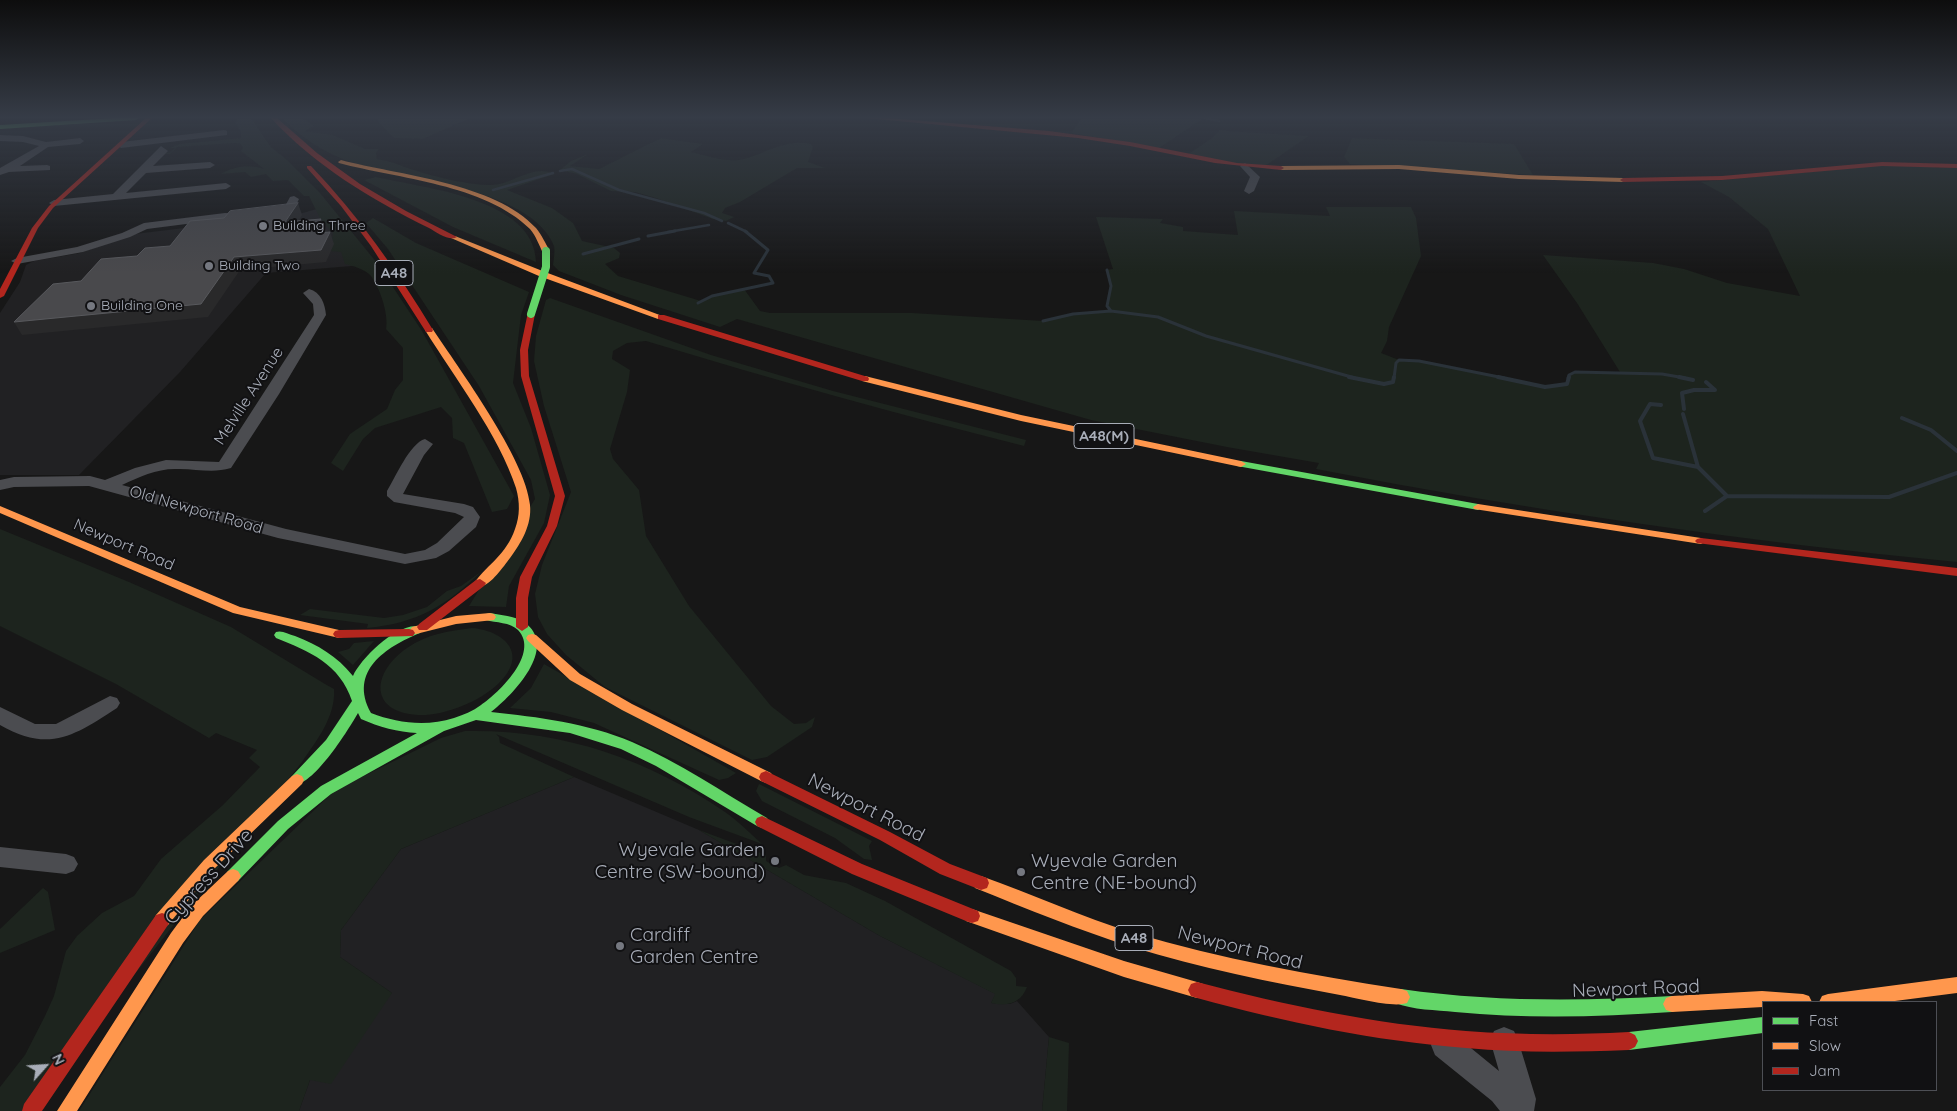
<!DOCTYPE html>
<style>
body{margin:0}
#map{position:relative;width:1957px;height:1111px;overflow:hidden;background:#171717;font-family:Quicksand,sans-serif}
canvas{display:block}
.legend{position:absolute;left:1762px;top:1001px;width:175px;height:90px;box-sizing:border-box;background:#111113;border:1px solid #4d4f55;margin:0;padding:6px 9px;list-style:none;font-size:15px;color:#a8adb8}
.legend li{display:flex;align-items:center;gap:10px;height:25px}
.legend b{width:25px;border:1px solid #4d4f55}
.north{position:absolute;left:20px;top:1041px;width:50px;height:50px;-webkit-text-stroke:4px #111113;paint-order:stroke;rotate:64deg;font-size:14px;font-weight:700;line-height:20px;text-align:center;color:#a8adb8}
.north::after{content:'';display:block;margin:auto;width:18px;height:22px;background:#a8adb8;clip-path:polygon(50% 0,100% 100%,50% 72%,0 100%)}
</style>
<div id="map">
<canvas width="1957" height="1111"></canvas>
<ul class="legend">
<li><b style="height:6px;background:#63d668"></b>Fast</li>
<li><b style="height:6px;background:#ff974d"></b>Slow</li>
<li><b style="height:6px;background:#b3261e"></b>Jam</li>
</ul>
<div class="north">N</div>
</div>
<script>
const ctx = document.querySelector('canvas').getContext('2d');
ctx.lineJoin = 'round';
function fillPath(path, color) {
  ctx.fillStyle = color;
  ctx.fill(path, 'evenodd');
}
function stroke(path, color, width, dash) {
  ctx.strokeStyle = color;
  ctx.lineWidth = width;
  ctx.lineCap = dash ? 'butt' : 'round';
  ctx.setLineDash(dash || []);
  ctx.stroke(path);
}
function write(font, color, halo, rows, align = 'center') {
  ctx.font = font + ' Quicksand,sans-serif';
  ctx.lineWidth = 4;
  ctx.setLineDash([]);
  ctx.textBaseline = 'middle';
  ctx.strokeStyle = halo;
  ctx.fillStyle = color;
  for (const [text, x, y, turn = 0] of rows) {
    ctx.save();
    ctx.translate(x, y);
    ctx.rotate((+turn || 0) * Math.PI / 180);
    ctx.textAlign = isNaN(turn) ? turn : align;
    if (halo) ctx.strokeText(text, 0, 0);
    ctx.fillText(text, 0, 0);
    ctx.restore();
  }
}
fillPath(new Path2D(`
 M317,209L364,265L266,273L180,372L79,475H0V313L20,282L26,265L34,261L80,253L135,234L299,214Z
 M574,777L699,830L880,936L996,994L991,1003L1010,1004L1017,1001L1049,1037L1042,1111H299L310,1080L392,993L340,957L341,930L401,849Z`), '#212123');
fillPath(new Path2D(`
 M238,118H251L271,147L287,160L320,193L377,263L422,331L514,496L507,509L492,512L464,443L453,438L452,418L441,407L375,428L363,439L343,471L331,463L350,434L387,409L395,390L403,380V348L386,329C389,315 380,288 371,276C365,269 353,266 345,264L341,252L331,251L333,233L320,218L309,196H304L288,180L273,181L266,174L251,177L245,172L221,174C234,166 251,164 264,169L241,151L243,148L241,144L235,143L177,147L170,154H163L171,152L175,148H170L179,144L241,138V132L235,123Z
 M282,118H302L314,126L305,131L333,135L365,149H379L376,153L377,159C391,161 401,166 414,170C435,177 469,185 491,185C511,185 534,163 554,174L507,190L552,208L573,223L582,241L614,248L620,253L619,258L605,264L618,276L701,301L712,296L744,289L760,311L770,313H912L1043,321L1073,314L1110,311L1107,306L1111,286L1107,270L1113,269L1096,217L1163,219L1160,223L1183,227V231L1238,235L1234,211L1330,216L1326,207H1411L1416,218L1421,256L1389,327L1387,341L1381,353L1399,360L1419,361L1545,387L1567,384L1569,375L1575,372H1620L1577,303L1543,255L1653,263L1684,269L1727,283L1800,296L1768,229L1729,197L1701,182L1884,165L1957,168V562C1742,541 1528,510 1316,469L1319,463L1227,447L1091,420L737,319L720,327L621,295L559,271L553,265C554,259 555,251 554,246C531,187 400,179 345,160C322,151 299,136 282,118Z
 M378,118H470L423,139L394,138L379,123Z
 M1082,118H1204L1159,148L1071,133Z
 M1220,130L1228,131L1309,136L1265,166L1245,165L1187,155L1212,138Z
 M661,138L703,144L691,152C703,155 728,162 738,160C764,156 782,138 811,144L813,147L808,162L825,168H797L740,202L725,208L722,213L734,217L726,221L713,219L656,198L635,192L611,191L577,174L560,170L571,161L588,154L570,166L599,169Z
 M1352,138L1514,144L1533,175L1350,164L1344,157Z
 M376,177C423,188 535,198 536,262L453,227L364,180Z
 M373,218L416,243L529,292L521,315L513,383L531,428L550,495L544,523L509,586L506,607L469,606L535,499L531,480L479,386L388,249L366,223Z
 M550,298L711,355L833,391L1026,440L1024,446C897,414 771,379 646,341L627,343L613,351L612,359L630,370L627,392L610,449L613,459L639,490L646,536L689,606L771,706L794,724L806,723L815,717L812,727L767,757L752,760L605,687L566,655L547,634L538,617L535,594L542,565L571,492L544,406L534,361L536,336L546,300Z
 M0,529L129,582L231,627L325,684L334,689C336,717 316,741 302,762L27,1111H0V1087L25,1055L45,1016L54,996L66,951L77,936L102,913L134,896L161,859L223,805L260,767L249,758L257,750L216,733L209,738L116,684L0,626Z
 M482,571C446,606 418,623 367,628L368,624L300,615L310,609L384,618L403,615L427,607L447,591L461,586Z
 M472,628C506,631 529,655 498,684C479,702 444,716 418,715C368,712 372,672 407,648C427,634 448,631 472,628Z
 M374,641L353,665L338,652L349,649L354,643Z
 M544,664L736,773L728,778L719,780L594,723L551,712L510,708L531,688Z
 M465,731C560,729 647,758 725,812C738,821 750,833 762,844L689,817L496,734L499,737L500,743L574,777L401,849L341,930L340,957L392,993L331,1084L310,1080L299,1111H79L200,920L335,790L441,738Z
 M759,784L872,841L869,846L872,860L864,859L835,838L762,801L756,791Z
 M699,830L766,855V861L779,868L786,865L804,875L846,883L885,901L1011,971L1016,978V986L1027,987C1021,1003 1007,1007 991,1003L995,994L880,936Z
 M43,888L48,892L55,930L0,953V929Z
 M1049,1037L1069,1043L1067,1111H1042Z`), '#1d241e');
stroke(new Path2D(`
 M1205,118L1219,121
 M560,171L572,169L619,190L704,213L722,221
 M493,190L553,173
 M728,223L747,232
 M668,232L709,225`), '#2a3239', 2.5);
stroke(new Path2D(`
 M648,236L675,231
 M583,254L639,239
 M1107,270L1111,286L1107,306L1111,311
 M698,303L712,296L773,283L769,276L754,273L768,250L745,231
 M1043,321L1073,314L1111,311L1158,317L1206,336L1355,378
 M1394,378L1396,363L1399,360L1419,361L1504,378
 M1568,378L1569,375L1575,372L1662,374L1685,378`), '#2a3239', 3);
stroke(new Path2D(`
 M1349,377L1384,384L1393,382L1394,377
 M1498,377L1545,387L1567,384L1569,377
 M1679,377L1693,380
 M1661,405L1650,404L1640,421L1653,458L1698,467
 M1684,409L1682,393L1694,390H1715L1706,382
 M1683,414L1698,467L1727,496
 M1902,418L1931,430L1957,451
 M1705,511L1727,496L1889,497L1957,473`), '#2a3239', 4);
fillPath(new Path2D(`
 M224,130L227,131V135L121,148L117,145L121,142Z
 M0,135L23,136L46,142L80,138L84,141L80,144L48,147L20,166L47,165L50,166V170L9,172L0,175V168L39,146L23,142L0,141Z
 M161,146L168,151L153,166L210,162L215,165L210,168L146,173L126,193L226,183L231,186L226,189L54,206L49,203L54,200L113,194Z
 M1245,163L1260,177L1254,191L1249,194L1244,191L1250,177L1240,166Z
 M294,196L299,199L291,215L270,216V212L283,210L290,197Z
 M225,213L248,214L253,217L248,220L225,219L147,229L130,237L83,252L17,264L11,261L17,258L77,247L122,233L144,223Z
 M309,289C321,292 325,304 326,315L279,394L231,468C211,474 195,468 175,469C156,469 139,477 122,485L286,529L405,554L425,550L437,543L464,517L455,513L394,502L387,496V491C395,478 410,443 425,439L433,444L424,455L403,494L464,504L473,507L480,517L476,527L449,551L436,558L405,564L278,538L89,486L14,487L0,490V480L14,477L90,476L105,480L135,468L166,460L219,462L314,315L313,304L303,293Z
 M110,696L117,698L120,703L117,708C74,736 49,753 0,725V707L35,724H56Z
 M0,847L66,854L74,857L78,864L74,871L66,874L0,867Z
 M1504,1027L1514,1031L1518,1040L1536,1099L1534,1111H1500L1492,1101L1435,1055L1431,1045L1435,1035L1445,1032L1455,1035L1499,1071L1490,1040L1494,1031Z`), '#4b4c50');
fillPath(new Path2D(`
 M115,118H139L136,120L0,129V125Z
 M1241,461L1478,504L1483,507L1478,510L1237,466L1236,464Z
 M490,613C501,615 514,616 524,622C560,647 512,696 491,712C538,717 587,723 632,742C679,762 722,792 767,818L769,822L767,826L762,828L757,826L656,766L621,749L570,733L476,720L444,731L331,794L288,829L238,881L233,883L228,881L225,876L228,871L278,821L321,786L417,733C398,732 379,727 361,719L358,713C349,729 311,790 292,784L290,780L292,776L326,740L352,701C340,664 309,651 276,638L274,635L276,632C282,630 288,634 295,636C318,645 337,656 353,676C361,658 399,621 420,627L422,630L420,633C386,647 348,671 371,713C397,723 426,727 454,718C463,715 473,711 481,705C499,693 540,653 518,630C510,622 496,623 486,620L484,617L486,614Z
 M1401,989C1491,1002 1581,1001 1672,996L1678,998L1681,1004L1678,1010L1672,1012C1600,1017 1527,1019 1455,1012C1436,1010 1413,1010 1395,1003L1392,997L1395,991Z
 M1763,1017V1033L1629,1050L1623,1047L1620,1041L1623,1035L1629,1032Z`), '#63d668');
fillPath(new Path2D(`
 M341,160C398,175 495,183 536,228C542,235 545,243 550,251L543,253C539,245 536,236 530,229C484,184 399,179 339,163L338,162Z
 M1399,165L1519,175L1623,178L1626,180L1623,182L1519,179L1399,169L1281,170L1278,168L1281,166Z
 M451,236H455L545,272L665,317L658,319L539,276L451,238Z
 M426,328H432C459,369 526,459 530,505C532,525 521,543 510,558C503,567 492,584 480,587L474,583C489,563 506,555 515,529C520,516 520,502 516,488C499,435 454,377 425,330Z
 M865,376L1021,415L1241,461L1246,464L1241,467L1021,421L862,381V377Z
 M1478,504L1701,538L1707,541L1701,544L1474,509L1473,507Z
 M0,506L240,607L339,630L343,631L345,634L343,637L339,638L233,613L0,513Z
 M490,613L494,614L496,617L494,620L456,624L416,634L412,633L410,630L412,627L456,616Z
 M532,634L536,635L580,674L632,704L771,773L773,777L771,781L766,783L761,781L622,710L570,680L528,641L526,638L528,635Z
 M297,774L302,776L304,780L302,784L214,869L168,925L162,927L156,925L154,920L156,915L204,860L292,776Z
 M233,869L238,871L241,876L238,881L203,916L183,943L77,1111H57L171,933L191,906L228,871Z
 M981,876C1032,894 1082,917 1134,933C1221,959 1311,975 1401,989L1407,991L1410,997L1407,1003C1393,1008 1356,998 1340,995C1270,982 1200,968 1132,947C1079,930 1027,909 975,888L973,883L975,878Z
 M972,909L1124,961L1197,982L1203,984L1206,990L1203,996L1197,998L1124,977L966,921L964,916L966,911Z
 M1957,977V993L1887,1002H1819L1822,996L1828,994Z
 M1762,991L1803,994L1809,996L1812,1002H1763V1007L1672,1012L1666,1010L1663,1004L1666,998L1672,996Z`), '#ff974d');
fillPath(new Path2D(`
 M146,118H152L53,208L38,228L4,296L0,298V289L32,228L49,206Z
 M271,118H277L317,153L360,184L406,211L457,237C450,242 436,232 429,228C372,200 314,165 271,118Z
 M866,118H888L1049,131L1130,142L1237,163L1281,166L1284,168L1281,170L1215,163L1130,146L1078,138Z
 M1882,162L1957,164V168L1882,166L1722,180L1623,182L1620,180L1623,178L1722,176Z
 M307,166H311C359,216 397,271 433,330L432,332H426L371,246L341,206L307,168Z
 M528,312L535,314L528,350L529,376L565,496L557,526L532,577L528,598V627L522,631L516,627V598L520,577L547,526L555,496L521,376L520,350Z
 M658,315H664L868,377L869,379L868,381H862L658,319Z
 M1701,538L1957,568V576L1697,543L1695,541L1697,539Z
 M480,579L486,583L484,586L427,630H419L417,627L419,624L476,580Z
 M409,629L413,630L415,633L413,636L339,638L335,637L333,634L335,631L339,630Z
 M766,771L890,832L950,864L987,878L989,883L987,888L981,890L940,874L880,840L761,781L759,777L761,773Z
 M762,816L862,864L978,911L980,916L978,921L972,923L966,921L852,874L757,826L755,822L757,818Z
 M162,913L168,915L170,920L168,925L42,1111H22L24,1104L156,915Z
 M1197,982C1285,1005 1375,1024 1466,1031C1520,1035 1574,1035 1629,1032L1635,1035L1638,1041L1635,1047L1629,1050C1574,1052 1520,1053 1466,1048C1374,1041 1285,1022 1197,998L1191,996L1188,990L1191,984Z`), '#b3261e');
stroke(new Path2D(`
 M531,314L546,267V251`), '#63d668', 8);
fillPath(new Path2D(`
 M298,203L302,215L290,234L285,222Z
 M321,219L323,226L324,224L328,235L330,232L334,244L326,262L240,270L208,317L22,335L14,322L234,257L317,225Z`), '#29292a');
const building = new Path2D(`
 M298,203L285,222L321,219L317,225L324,224L319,233L330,232L321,250L234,257L201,304L14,322L53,284L81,281L101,259L137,256L145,248L170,246L190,221L224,218L230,211Z`);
fillPath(building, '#49494c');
stroke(building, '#58595d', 1);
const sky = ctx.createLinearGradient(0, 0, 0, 273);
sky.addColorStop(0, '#0d0d0d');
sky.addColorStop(0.43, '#363c47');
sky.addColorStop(1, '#363c4700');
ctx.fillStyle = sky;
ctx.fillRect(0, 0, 1957, 273);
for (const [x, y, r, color] of [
 [263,226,5,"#757880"],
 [209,266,5,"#757880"],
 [91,306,5,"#757880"],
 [775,861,5,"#757880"],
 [1021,872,5,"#757880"],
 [620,946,5,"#757880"]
]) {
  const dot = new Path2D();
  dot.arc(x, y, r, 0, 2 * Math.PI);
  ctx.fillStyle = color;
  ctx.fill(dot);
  stroke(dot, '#111113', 2);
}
write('14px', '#a8adb8', '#111113', [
 ["Building Three",273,226],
 ["Building Two",219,266],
 ["Building One",101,306]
], 'left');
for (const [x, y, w] of [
 [394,273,38],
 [1104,436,60],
 [1134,938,38]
]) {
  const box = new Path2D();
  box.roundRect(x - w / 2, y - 12.5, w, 25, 4);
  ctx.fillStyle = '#111113';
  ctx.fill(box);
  stroke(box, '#a8adb8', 1);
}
write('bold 15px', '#a8adb8', null, [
 ["A48",394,273],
 ["A48(M)",1104,436],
 ["A48",1134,938]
]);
write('16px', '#a8adb8', '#111113', [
 ["Melville Avenue",249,396,-57],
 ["Old Newport Road",196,510,16],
 ["Newport Road",124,545,23]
]);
write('19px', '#a8adb8', '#111113', [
 ["Newport Road",866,808,27],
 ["Cypress Drive",209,877,-48],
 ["Newport Road",1240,948,14],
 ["Newport Road",1636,989,-2]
]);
write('19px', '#a8adb8', '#111113', [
 ["Wyevale Garden",765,850,"right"],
 ["Centre (SW-bound)",765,872,"right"],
 ["Wyevale Garden",1031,861],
 ["Centre (NE-bound)",1031,883],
 ["Cardiff",630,935],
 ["Garden Centre",630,957]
], 'left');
</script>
